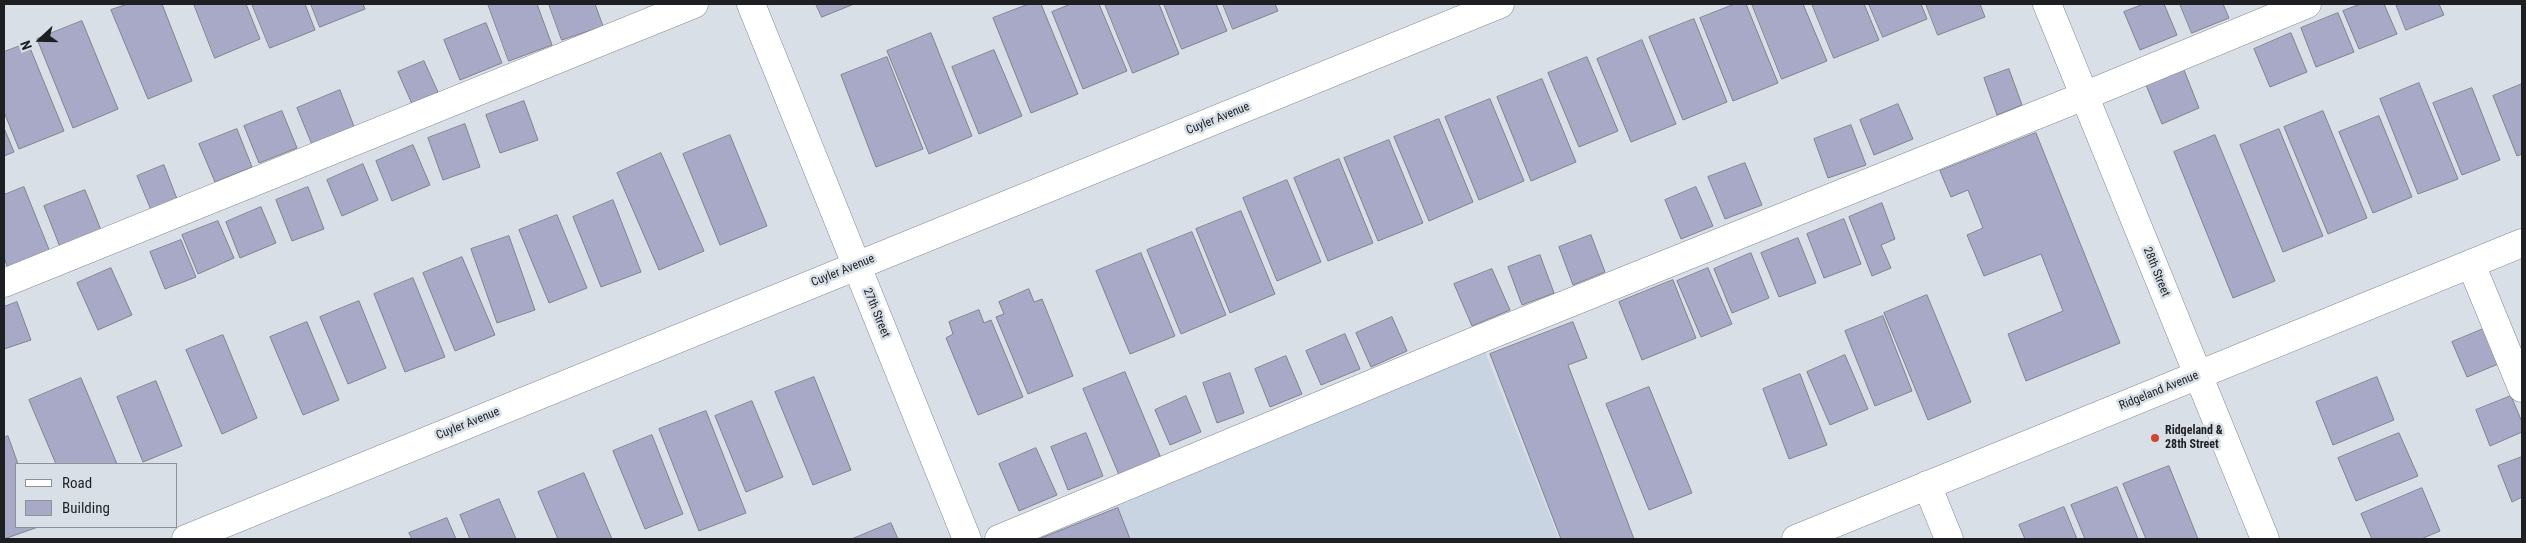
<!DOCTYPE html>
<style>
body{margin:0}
#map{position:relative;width:2526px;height:543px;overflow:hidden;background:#d8dfe7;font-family:"Roboto Condensed",sans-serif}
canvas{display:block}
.frame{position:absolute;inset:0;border:5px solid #1d1f22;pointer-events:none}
.legend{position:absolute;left:15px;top:463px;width:162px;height:65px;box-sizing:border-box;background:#d8dfe7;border:1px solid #8d9298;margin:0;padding:6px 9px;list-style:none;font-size:15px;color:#1d1f22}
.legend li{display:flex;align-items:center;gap:10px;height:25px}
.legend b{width:25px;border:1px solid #8d9298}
.north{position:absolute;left:15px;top:15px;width:50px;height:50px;-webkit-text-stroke:4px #d8dfe7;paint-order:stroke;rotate:249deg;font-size:14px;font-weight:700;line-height:20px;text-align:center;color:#1d1f22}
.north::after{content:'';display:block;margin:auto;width:18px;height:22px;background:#1d1f22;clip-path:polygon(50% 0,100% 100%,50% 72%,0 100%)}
</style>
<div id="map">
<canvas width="2526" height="543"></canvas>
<div class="frame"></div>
<ul class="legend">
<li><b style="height:6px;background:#fff"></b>Road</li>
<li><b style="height:14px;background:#a7a9c7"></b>Building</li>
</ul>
<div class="north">N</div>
</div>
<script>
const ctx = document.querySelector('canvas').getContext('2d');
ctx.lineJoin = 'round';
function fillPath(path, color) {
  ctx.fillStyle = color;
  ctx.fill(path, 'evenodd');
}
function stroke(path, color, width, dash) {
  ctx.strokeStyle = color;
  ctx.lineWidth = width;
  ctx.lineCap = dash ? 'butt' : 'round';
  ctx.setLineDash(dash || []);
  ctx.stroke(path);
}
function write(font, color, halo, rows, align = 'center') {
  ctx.font = font + ' "Roboto Condensed",sans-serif';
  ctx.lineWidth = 5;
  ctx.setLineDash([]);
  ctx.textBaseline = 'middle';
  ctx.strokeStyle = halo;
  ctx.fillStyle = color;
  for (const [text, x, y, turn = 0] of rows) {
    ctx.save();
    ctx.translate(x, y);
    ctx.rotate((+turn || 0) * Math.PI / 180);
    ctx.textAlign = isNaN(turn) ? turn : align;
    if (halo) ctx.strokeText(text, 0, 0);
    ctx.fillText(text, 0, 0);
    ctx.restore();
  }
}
fillPath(new Path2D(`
 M1480,339L1559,539H999Z`), '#c9d4e2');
const building = new Path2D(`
 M128,4H162L192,81L148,99L111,10Z
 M194,4H246L260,39L215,58Z
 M252,4H305L315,30L270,48Z
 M311,4H363L365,9L320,27Z
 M488,4H537L552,45L509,61Z
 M549,4H595L603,26L562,40Z
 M816,4H854L822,17Z
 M1029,4H1041L1078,94L1031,113L993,18Z
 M1071,4H1099L1127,71L1083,89L1052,12Z
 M1105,4H1159L1179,54L1133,73Z
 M1164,4H1216L1227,31L1182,49Z
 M1223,4H1275L1278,11L1233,29Z
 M1735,4H1746L1778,83L1733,101L1700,18Z
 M1752,4H1803L1827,61L1782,79Z
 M1812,4H1864L1879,40L1834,58Z
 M1869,4H1921L1927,19L1883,37Z
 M1926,4H1980L1985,17L1938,35Z
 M2144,4H2164L2177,35L2140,50L2124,12Z
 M2180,4H2223L2229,18L2192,33Z
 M2361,4H2384L2397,34L2359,49L2343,11Z
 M2396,4H2439L2444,15L2406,30Z
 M2338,13L2354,52L2316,67L2301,28Z
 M1694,19L1727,102L1683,120L1649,37Z
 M82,21L118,109L73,128L37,39Z
 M486,23L502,63L460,80L444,40Z
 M931,33L972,136L929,154L887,51Z
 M2291,33L2307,72L2270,87L2254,49Z
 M1642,40L1676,124L1631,142L1597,59Z
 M28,43L64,131L19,149L4,112V52Z
 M994,50L1022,116L979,134L952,67Z
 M887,57L923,149L876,167L841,75Z
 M1587,57L1618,131L1579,147L1548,73Z
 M424,61L438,92L412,104L398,72Z
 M2009,69L2022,105L1997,115L1984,78Z
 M2184,70L2199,108L2162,124L2146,85Z
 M1542,79L1576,162L1531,181L1497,97Z
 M2419,83L2458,179L2418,194L2380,99Z
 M2522,84V154L2517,156L2493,96Z
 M2472,88L2500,160L2462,175L2433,103Z
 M340,90L355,129L313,147L297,108Z
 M1490,99L1524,181L1479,200L1445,117Z
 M524,101L538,140L500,153L486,115Z
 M1898,104L1913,139L1874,155L1860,120Z
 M282,111L297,148L259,163L244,126Z
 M2323,111L2367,218L2328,234L2284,127Z
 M2379,116L2412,197L2373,213L2339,132Z
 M1439,119L1473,202L1429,221L1394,137Z
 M465,124L480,167L443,180L428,138Z
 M1851,125L1866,165L1828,178L1814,139Z
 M4,128L14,152L4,156Z
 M237,129L252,167L215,182L199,144Z
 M2279,129L2323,236L2283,252L2240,145Z
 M2036,133L2120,343L2026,381L2008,334L2063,311L2041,254L1984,276L1967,235L1983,228L1968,190L1951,197L1940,171Z
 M730,135L767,226L720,245L683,154Z
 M2215,135L2275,281L2233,298L2174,152Z
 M1389,140L1423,223L1378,241L1344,158Z
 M413,145L430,185L392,201L376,161Z
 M661,153L704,251L659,270L617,173Z
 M1339,159L1373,243L1328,261L1294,178Z
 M1745,163L1762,205L1725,219L1708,177Z
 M363,164L378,200L342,216L327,180Z
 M164,165L177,199L151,210L137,176Z
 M1287,180L1321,262L1277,281L1243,198Z
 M24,187L50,252L8,268L4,258V195Z
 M308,187L324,229L292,241L276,200Z
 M1696,187L1713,226L1681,239L1665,200Z
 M85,190L101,230L60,247L44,206Z
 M613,200L641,272L601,287L573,217Z
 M1882,203L1895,239L1881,245L1891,268L1872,276L1849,217Z
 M261,207L276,243L240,258L226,222Z
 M1241,211L1275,294L1230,313L1196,229Z
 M557,215L587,288L549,303L519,230Z
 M1844,219L1861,264L1824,278L1807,234Z
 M218,221L234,258L198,274L182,235Z
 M1192,232L1226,315L1181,334L1147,250Z
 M1591,235L1605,272L1573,285L1559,247Z
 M509,236L535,310L497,323L471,249Z
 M1798,238L1816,283L1779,297L1761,253Z
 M181,240L196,277L165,289L150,252Z
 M1141,253L1175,336L1130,354L1096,271Z
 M1751,253L1769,298L1732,313L1714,269Z
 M1540,255L1554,293L1522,305L1508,267Z
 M462,257L495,335L455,351L423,273Z
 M111,268L132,315L98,330L77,283Z
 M1708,268L1732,324L1701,337L1677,281Z
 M1492,269L1510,310L1472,326L1454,284Z
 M413,278L445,357L405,372L374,294Z
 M1673,280L1696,338L1642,360L1619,302Z
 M1029,289L1034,302L1042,299L1073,376L1028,394L996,317L1004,314L999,302Z
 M1927,295L1971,402L1928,420L1884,313Z
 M359,301L386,368L348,384L320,317Z
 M17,302L31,340L4,349V307Z
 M979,310L984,323L991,320L1023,397L978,415L946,338L953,334L949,322Z
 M1883,316L1912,391L1875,406L1845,331Z
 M1392,317L1407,351L1371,367L1356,333Z
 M307,322L339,400L303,415L270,337Z
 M1573,322L1587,358L1568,365L1634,539H1561L1490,354Z
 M2488,327L2503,362L2467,377L2452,342Z
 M1345,334L1360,369L1321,385L1306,351Z
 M223,335L257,418L222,434L186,350Z
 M1845,355L1868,409L1830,425L1807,372Z
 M1286,356L1302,394L1270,407L1255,369Z
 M1125,372L1161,458L1119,475L1083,389Z
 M1230,373L1244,413L1217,423L1203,383Z
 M1800,374L1827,445L1789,459L1763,389Z
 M814,377L851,470L813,485L775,392Z
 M2377,377L2394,420L2333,445L2316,402Z
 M81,378L117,464H56L29,400Z
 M156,381L182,446L143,462L117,397Z
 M1649,387L1692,493L1649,510L1606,404Z
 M1186,396L1201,432L1170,445L1155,410Z
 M2511,396L2522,422V432L2490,446L2476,410Z
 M752,401L783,477L746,492L715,416Z
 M706,411L746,513L699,531L659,429Z
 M1086,433L1103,476L1068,490L1051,447Z
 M2399,433L2418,476L2356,501L2338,458Z
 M652,435L683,514L645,529L613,451Z
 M8,436L18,464H16V527H38L4,539V438Z
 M1036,448L1057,495L1019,511L999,464Z
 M2522,457V497L2512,502L2498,466Z
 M2169,466L2198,539H2146L2123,484Z
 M584,473L612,539H558L538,492Z
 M2117,487L2138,539H2085L2071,505Z
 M2422,488L2440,531L2421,539H2372L2361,514Z
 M499,499L516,539H470L460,515Z
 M2064,507L2077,539H2025L2019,525Z
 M1118,508L1130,539H1039Z
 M447,518L456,539H412L409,533Z
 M891,523L898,539H852Z`);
fillPath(building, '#a7a9c7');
stroke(building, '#81828b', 1);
const minor = new Path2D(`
 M751,4L967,539
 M2047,4L2265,539
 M2471,264L2522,388
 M4,283L694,4
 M1927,485L1949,539
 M186,539L1500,4
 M999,539L1480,339L2084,96L2307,4
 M1796,539L2522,243`);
stroke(minor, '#848a92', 29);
stroke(minor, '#fff', 28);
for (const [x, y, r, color] of [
 [2155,438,5,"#d14430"]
]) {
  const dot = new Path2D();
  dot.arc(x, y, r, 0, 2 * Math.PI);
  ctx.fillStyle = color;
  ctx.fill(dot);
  stroke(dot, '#d8dfe7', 2);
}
write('12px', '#1d1f22', '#d8dfe7', [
 ["Cuyler Avenue",1218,119,-22],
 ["Cuyler Avenue",843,271,-22],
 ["28th Street",2156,272,68],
 ["27th Street",876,313,68],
 ["Ridgeland Avenue",2159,391,-22],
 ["Cuyler Avenue",468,424,-22]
]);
write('bold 12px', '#1d1f22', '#d8dfe7', [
 ["Ridgeland &",2165,431],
 ["28th Street",2165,445]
], 'left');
</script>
